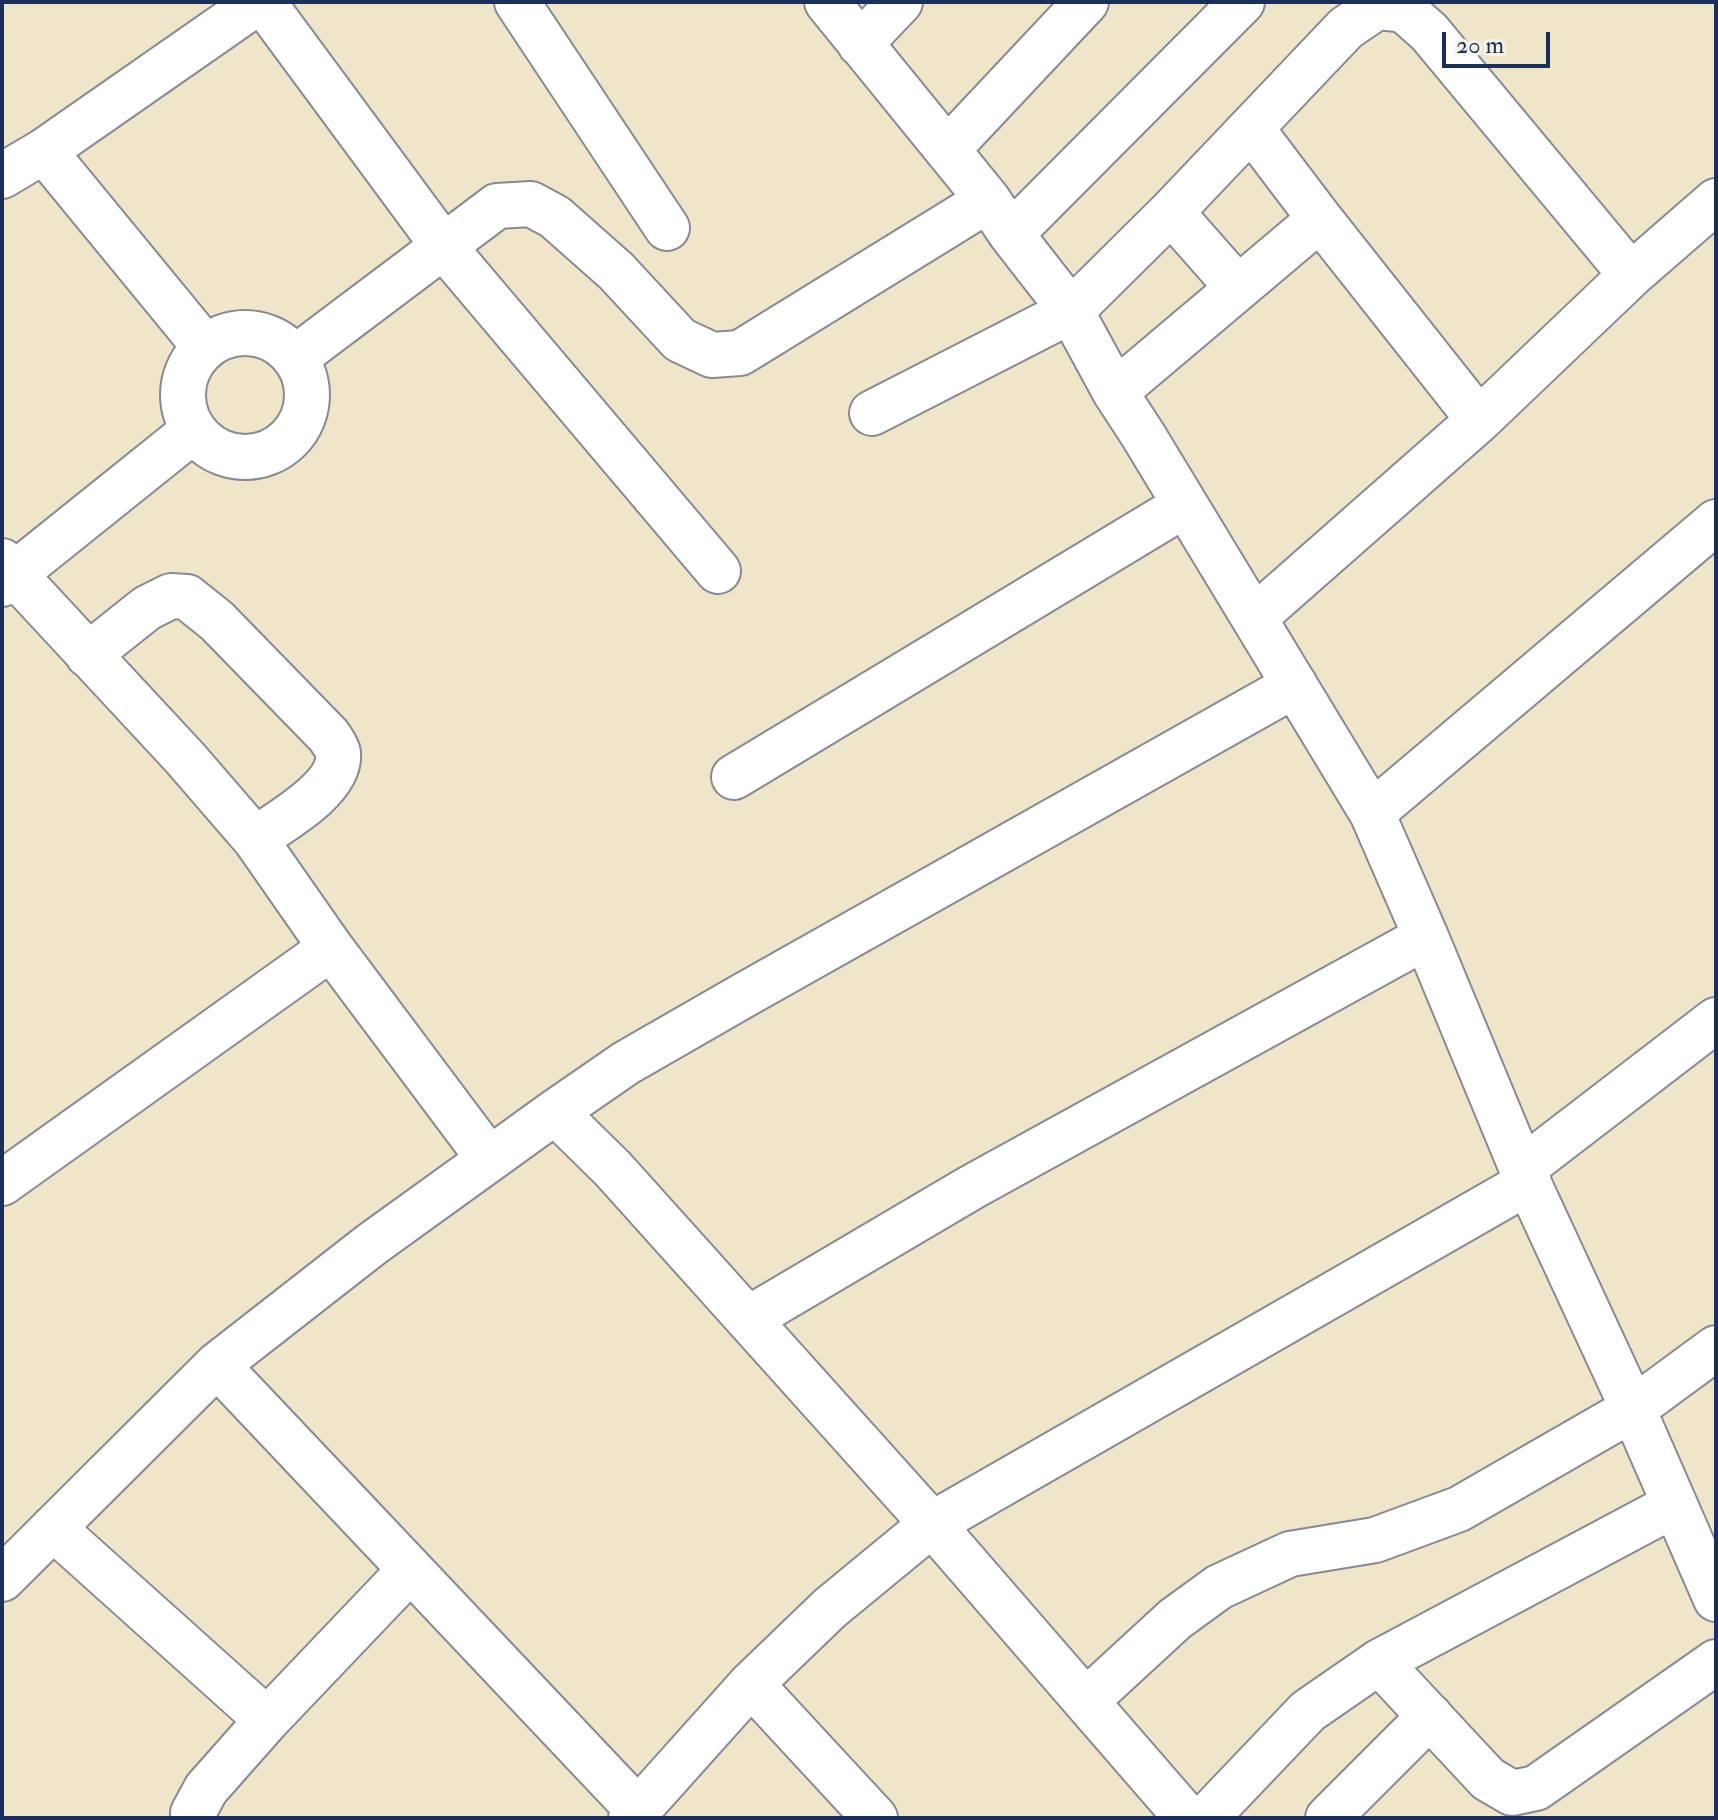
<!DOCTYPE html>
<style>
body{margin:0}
#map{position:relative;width:1718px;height:1820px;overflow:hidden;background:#efe6ca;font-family:"IM FELL Double Pica",serif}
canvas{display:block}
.frame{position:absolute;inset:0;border:4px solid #1b2f5e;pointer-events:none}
.scale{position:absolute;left:1442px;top:32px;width:108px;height:36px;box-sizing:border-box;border:4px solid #1b2f5e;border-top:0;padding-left:10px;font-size:24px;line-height:28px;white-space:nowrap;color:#1b2f5e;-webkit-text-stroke:6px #f7f3e8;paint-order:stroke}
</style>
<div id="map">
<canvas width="1718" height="1820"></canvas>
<div class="frame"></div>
<div class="scale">20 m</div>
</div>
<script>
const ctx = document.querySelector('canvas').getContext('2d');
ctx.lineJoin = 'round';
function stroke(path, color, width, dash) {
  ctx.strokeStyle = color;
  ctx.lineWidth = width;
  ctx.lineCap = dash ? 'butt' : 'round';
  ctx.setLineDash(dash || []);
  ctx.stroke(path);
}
const minor = new Path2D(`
 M263,2L444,247L718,571
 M517,2L667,228
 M827,2L988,200L1011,234L1071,311L1115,392L1143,435L1372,813L1426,937L1522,1169L1633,1409L1716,1599
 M860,44L900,2
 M1251,128L1320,219L1479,420
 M947,150L1086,2
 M44,151L205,347
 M2,176L44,151L258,2
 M1171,212L1238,288
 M1011,234L1242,2
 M183 395a62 62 0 1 1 124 0a62 62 0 1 1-124 0Z
 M295,358L497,206L531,204L555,217L616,271L680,340L712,355L740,353L988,200
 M1115,392L1320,219
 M872,413L1071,311L1171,212L1346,28L1377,7L1404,10L1429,32L1631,275
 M2,561L185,758L255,839L331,948L489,1159
 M2,584L194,430
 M1254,618L1479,420L1631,275L1716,201
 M88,655L147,608L171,596L187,597L217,621L329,736C332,741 337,747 338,753C342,788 280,822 255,839
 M734,777L1185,505
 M1372,813L1716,522
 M555,1112L613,1169L932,1524L1187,1818
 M1522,1169L1716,1020
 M2,1183L331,948
 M748,1319L972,1187L1426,937
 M217,1365L638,1810
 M53,1528L267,1720
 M2,1579L217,1365L372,1244L555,1112L626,1063L746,994L1295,685
 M1379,1662L1488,1779L1512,1793L1536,1788L1716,1662
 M751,1684L875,1818
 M1086,1701L1175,1619L1219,1587L1290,1554L1375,1540L1459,1509L1633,1409L1716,1348
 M195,1818L193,1813L206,1789L267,1720L410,1570
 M631,1818L751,1684L830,1608L932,1524L1529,1182
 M1206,1818L1308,1711L1379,1662L1674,1505
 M1328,1818L1430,1716`);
stroke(minor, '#858a94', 48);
stroke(minor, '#fff', 44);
</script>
